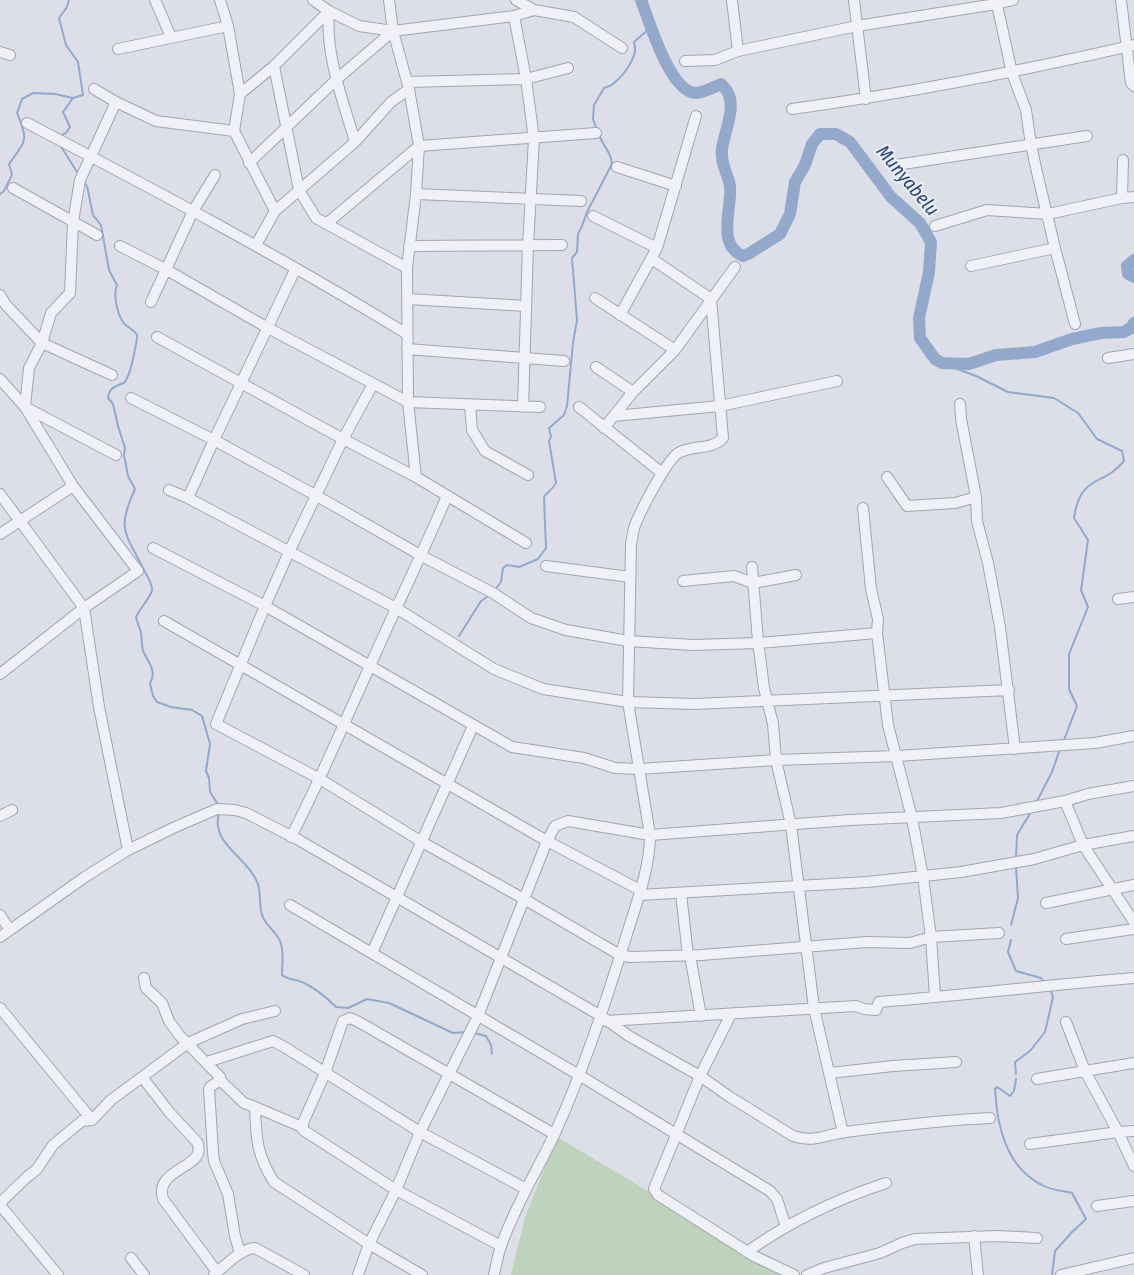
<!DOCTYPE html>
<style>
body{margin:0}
canvas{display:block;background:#dcdfe8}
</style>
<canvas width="1134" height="1275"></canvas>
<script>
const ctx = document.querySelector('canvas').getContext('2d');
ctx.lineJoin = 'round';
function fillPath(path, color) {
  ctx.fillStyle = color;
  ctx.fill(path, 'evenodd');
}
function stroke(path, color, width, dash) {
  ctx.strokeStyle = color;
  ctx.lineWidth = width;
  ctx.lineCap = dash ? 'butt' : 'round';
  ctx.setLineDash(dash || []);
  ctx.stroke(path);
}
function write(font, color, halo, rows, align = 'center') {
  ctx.font = font + ' "Fira Sans Condensed",sans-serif';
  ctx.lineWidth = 4;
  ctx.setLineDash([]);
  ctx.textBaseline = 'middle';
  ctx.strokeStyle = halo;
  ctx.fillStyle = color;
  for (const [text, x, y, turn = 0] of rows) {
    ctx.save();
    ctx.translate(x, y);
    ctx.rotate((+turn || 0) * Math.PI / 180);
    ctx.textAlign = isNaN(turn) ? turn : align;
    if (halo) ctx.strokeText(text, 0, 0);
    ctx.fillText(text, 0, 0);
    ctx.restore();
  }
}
fillPath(new Path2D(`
 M557,1137L789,1275H511L525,1217Z`), '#bfd2bc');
stroke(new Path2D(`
 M597,130L593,119L594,105L604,88C617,85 630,67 634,55C636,51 635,46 634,42L650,28
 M60,136L66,133L70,127L63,112L73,98L83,95L78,62L66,45L59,18L67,7L69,0
 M60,145L79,175
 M83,181L87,186L93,215L101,225L109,270L117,285C113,295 117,313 123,322C126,327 134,329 137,335C138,337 131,370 129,373C128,377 126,380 124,383C115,386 109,388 108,398L113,404L118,426L125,448L124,455L128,476L135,489C115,532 127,534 145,572C148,577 152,584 152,590C151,597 140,608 136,617C137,622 139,627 141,632C142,639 141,647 144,653C149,663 157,672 150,683L153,696L157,702L171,707L192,710L202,716L210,744L206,771L209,778L210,792L219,806
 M0,194L4,191L12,175L9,164C26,140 29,141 17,113L22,99L33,93L55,94L73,98
 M942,363L976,376L1008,392L1054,398L1078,413L1097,439L1122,451L1124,461C1103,487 1080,474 1074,518L1088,540L1081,590L1088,607L1069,654V689L1077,706L1064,740
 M495,590L501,582L503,568L507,565L519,567L538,559L546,548L544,497C547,492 554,488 556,483L549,441L551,437L549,428L564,415L567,406L573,343L577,320L572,258L577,252L578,234L582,226L587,212L612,164C612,152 602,146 599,134
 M459,636L481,601L490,595
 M1036,803L1052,772L1060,749
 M219,813C210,844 248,857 258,884C261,894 259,905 262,915C265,926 279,933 281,944C284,953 282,965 282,975C288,980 297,979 304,983C317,989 326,997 336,1007L348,1008L367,999L389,1003L453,1033L467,1032
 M1016,858L1017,835L1031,812
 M1011,925L1018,898L1016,867
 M1011,940L1008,952L1016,971L1041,978L1044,982
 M474,1033L486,1036L491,1045L492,1054
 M1016,1074L1015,1062L1030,1051L1045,1032L1053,997L1050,988
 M1016,1079L1014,1091L1010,1096L997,1087L995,1089C997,1126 1006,1167 1042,1185C1050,1190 1063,1191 1072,1193L1086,1219L1072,1232L1055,1251L1052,1275`), '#93a9cc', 2);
stroke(new Path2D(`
 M641,0C649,20 670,93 696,93C703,93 714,87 721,84C723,86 727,90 728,93C736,109 724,133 722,149C720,163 728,174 730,186C732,210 716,244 743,256L750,253L780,234L790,214L795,182L805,165L812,144L820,134H836L850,142L891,197L920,223L931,242L929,272L919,318L920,338L935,359L942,363L969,364L996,355L1035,352L1072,339L1101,333L1124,332L1131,328L1134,323
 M1134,260L1127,266L1128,274L1134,277`), '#93a9cc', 12);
const minor = new Path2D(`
 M155,0L171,37
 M220,0L228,26L240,94L234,131L275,211
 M313,0L329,11L359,26L393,31L514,16L534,10L574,17L622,48
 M389,0L393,31L409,89L419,146L416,194L407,268L408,402L416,477
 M516,0L534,10
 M732,0L738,51
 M854,0L866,99
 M996,0L1012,73L1026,110L1031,145L1039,181L1055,248L1075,324
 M1121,0L1131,83L1134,86
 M329,11C325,55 343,100 355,142
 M514,16L526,79L534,139L528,245L523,407
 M118,49L228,26
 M0,52L10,55
 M685,61L715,60L738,51L857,26L996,4L1013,0
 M274,66L299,190L316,218L407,268
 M407,82L526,79L568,68
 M94,89L116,102L156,121L234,131
 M240,94L274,66L329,11
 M116,102L80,180L73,222L70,293L51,313L42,343L29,368L25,407L116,455
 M792,109C907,93 1021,71 1134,45
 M27,123C155,190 283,258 407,334
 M249,163L337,79L393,31
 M896,165L1087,136
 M617,167L676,186
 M13,188L97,235
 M416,194L581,201
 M1122,198L1123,160
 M593,216L657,248
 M326,224L419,146L596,133
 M935,226L987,210L1048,214L1122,198L1134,197
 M256,245L275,211L355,142L391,102L409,89
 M120,246L165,269L268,328L408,402L540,407
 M409,246L562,245
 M971,266L1055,248
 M0,295L6,305L42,343L112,375
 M595,298L675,350
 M408,299L526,306
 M151,302L193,211L215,175
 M620,315L657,248L696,116
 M157,337L343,439L416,477L526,543
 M407,349L564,361
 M1108,358L1134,354
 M596,367L633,392
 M0,379L25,407L73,486L138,571L84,608L0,674
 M373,384L343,439L289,552L265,606L216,724L320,779L422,842L524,899L620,955L630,957L701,955L867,942L910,943L931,937L999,933
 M131,398L214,440L317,496L422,556L493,593L531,618L566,630L628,641L693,645L759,643L877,633
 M960,404L961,419L976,497L977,521L988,563L1000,627L1015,749
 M470,405L472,430L485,451L528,475
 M579,407L662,473
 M614,416L720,406L837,381
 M604,428L633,392L675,350L735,267
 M887,477L907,506L955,503L976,497
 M169,490L188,498L396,608L494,669L543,689L628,702L695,704L1009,690
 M0,494L84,608L99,707L128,850
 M188,498L214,440L295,270
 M863,508L871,589L878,619L877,633L888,725L912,818L923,877L931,937L935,997
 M0,534L73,486
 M153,548L265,606L512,747L584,758L615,768L639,769L776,760L897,756L1095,743L1134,736
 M546,566L630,577
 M752,567L758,641L764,688L773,724L776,760L791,825L814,1008L843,1133
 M683,581L734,576L753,583L796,575
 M1118,599L1134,597
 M164,621L547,841L640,890
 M1065,801L1083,845L1134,922
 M0,816L12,810
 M291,837C320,781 344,723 370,666C395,609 423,553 447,496
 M681,893L688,956
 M639,895L867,882L961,872L1034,859L1083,845L1134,836
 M1046,903L1134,885
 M290,905L579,1075L770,1191L777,1199L786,1227
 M0,915L10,930
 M0,937L85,877L128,850L173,828L217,809L235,810L246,813L297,839L601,1016L629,1036L700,1076L730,1097L793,1136C814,1143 825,1135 845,1132C893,1126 941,1120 990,1118
 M1066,939L1134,929
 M372,953L473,726
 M690,956L701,1016
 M144,978L146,988L162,1003L169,1021L180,1036L220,1077L218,1082L211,1086L209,1089L213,1152L214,1161L228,1194L235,1236L240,1253
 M0,1008L92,1120
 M731,1014L700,1076L654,1189L658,1195L754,1256L794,1275
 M606,1021L856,1006L864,1009L876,1010L879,1002C964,995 1049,985 1134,978
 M1066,1022L1085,1071L1118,1132L1134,1166
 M207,1062L273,1041L286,1048L420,1132L526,1189
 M830,1073L893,1066L956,1062
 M142,1077L170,1113L197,1142C209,1169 153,1167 163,1199L217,1272
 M1037,1079L1134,1063
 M220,1080L244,1103L255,1107C256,1138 257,1156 274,1182L369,1244L422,1275
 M255,1107L302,1127
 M1030,1144L1118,1132L1134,1131
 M0,1203L27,1177L37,1169L53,1145L82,1121L92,1120L111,1100L188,1043L242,1019L275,1011
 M0,1205L58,1275
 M1097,1206L1134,1201
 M974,1236L978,1275
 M501,1246L396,1190L303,1130V1123L325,1073L343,1021L350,1018L357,1021L554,1134
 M747,1252C789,1222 837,1199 886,1183
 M131,1258L144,1275
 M214,1275C225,1266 240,1249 255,1248L304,1275
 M358,1275L369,1244L396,1190L420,1132L478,1016L547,841L555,826L568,821L650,835L850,820L1001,813L1065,801L1088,794L1134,786
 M494,1275C496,1265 498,1255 501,1246C515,1206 537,1171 555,1133C584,1069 605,1004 626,937C636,904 650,869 650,835L628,702L631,544C632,539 633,533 634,528C639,514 667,458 680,452C694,445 712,450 723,438L711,299L652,259
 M807,1275L824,1268L880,1253L902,1243L915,1239L997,1236L1037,1238
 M1061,1275L1134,1258`);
stroke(minor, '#a1a5b2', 12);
stroke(minor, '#eff1f6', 10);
write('italic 19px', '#2b4577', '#ebeef5', [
 ["Munyabelu",907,181,50]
]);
</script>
